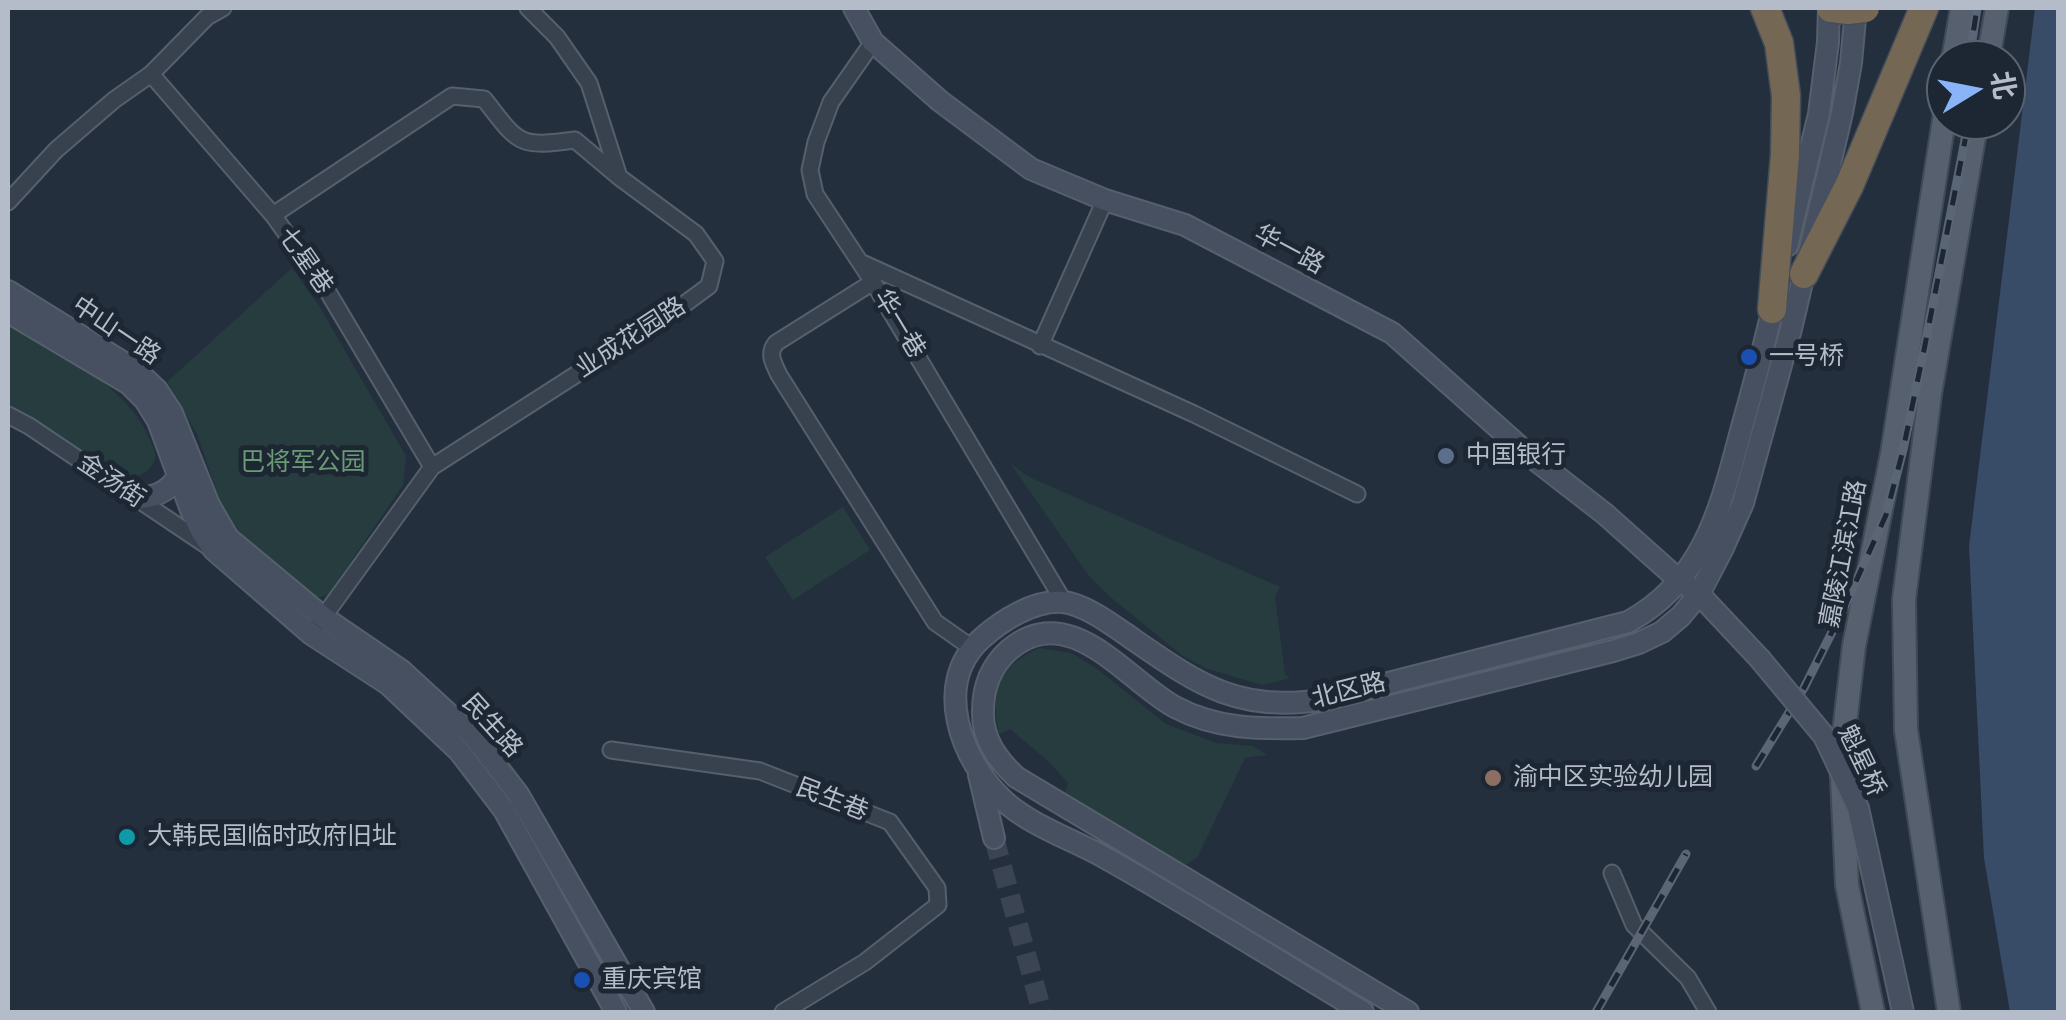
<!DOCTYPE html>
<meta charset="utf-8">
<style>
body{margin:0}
#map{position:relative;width:2066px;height:1020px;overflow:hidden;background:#242f3e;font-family:"PT Sans","Noto Sans SC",sans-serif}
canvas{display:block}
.frame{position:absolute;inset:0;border:10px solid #b4bcc9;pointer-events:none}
.north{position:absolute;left:1926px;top:40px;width:100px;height:100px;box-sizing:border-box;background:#1d2633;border:2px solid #59626f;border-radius:50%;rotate:80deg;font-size:28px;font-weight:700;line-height:40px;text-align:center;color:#b4bcc9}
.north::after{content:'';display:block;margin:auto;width:35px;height:45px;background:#8ab4f8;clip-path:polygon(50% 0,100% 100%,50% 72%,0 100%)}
</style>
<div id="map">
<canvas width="2066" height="1020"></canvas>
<div class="frame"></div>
<div class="north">北</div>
</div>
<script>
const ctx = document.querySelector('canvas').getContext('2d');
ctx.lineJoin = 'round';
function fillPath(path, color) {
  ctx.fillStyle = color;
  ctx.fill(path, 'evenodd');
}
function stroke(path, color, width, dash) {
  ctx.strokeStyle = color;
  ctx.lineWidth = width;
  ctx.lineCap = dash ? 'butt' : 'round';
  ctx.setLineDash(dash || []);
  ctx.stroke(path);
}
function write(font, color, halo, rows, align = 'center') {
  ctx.font = font + ' "PT Sans","Noto Sans SC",sans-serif';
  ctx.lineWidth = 10;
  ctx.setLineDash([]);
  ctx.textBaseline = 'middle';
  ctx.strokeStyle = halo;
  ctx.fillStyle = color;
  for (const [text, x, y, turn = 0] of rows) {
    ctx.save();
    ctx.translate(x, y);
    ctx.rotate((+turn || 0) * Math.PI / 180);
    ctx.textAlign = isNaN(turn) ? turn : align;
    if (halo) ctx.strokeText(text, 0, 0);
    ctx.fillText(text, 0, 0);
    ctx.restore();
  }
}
fillPath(new Path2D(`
 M292,268L319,306L406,456L403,485L328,595L315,598L240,539L223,510L197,434L167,382Z
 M8,321C55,351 129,386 150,440C153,446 157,455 154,462C148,475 133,478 121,478L34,421L8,408Z
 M1010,463L1027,476L1280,587L1275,597L1285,674L1290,678L1262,685L1205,668L1183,656L1109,596L1089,576Z
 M843,507L870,550L793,600L765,557Z
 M1039,648L1071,653L1096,668L1166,724L1216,743L1253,746L1267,755L1245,758L1198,856L1186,865L1064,794L1068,783L1048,761L1010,729L999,734C991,690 996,668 1039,648Z`), '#263c3f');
fillPath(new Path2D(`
 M2035,8H2058V1012H2010L1984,858L1969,546Z`), '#394c67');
stroke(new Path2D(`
 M994,838L1042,1012`), '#3a4453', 20, [20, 10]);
const street = new Path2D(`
 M873,42L831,102L816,142L810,170L815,194L873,282L1064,602
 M151,74L273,215L328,292L432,467
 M8,202L56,150L114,100L151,74L207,17L223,8
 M273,215L452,96L484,99C519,143 516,148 575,140L619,177
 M860,262L1194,414L1357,494
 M873,282L776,343C767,354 774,364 779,375L935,622L972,648
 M1040,346L1105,200
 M8,415L29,426L209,547
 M311,634L432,467L675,311L709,286L715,261L696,234L619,177L589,83L557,37L528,8
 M611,750L760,771L890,822L937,888L938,905L865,962L783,1012
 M1612,873L1634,925L1688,978L1708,1012`);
const secondary = new Path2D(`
 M854,8L873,42L940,101L1031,169L1105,200L1185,225L1392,333L1529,455L1605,514L1680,581L1699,594L1760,659
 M1787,246L1819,114L1828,42L1829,8
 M8,291L137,371L157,390L172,413L209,505L228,538L323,617L402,671L475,738L518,794L644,1012
 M8,312L129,384L145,400L158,421L191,510L201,531L214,550L311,634L388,684L459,751L504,810L616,1012
 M135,498C159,498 174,489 183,466
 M979,775L994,838
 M1363,1012C1276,960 1190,905 1102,856C1071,839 1028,824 1003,800C961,760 932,684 981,639C1002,620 1034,600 1063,602C1083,604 1108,622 1124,633C1194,681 1236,715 1326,699L1628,622C1705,580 1721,506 1742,427C1754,385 1765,342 1775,299
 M1408,1012L1016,777C997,759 982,739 983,711C983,687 991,666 1009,650C1070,598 1127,681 1175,707C1216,729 1258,729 1303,728L1613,651L1639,643L1662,632L1681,616L1699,594L1722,550L1743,503L1791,329L1842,113L1851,63L1856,8`);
const primary = new Path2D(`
 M1953,60L1962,8
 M1988,60L1997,8
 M1873,1012L1847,885L1841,758L1854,646L1892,454L1946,107
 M1949,1012L1906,730L1904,599L1930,394L1977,120`);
const highway = new Path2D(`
 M1765,8L1779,43L1786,96L1785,155L1772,309
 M1804,274L1849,186L1924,8`);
stroke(street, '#565f6c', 19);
stroke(secondary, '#565f6c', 24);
stroke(primary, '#414a57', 26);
stroke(highway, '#434c59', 31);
stroke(street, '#38414e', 15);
stroke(secondary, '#465061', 20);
stroke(primary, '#56606e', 22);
stroke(highway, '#746855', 28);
const rail = new Path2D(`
 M1969,60L1977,8
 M1756,766L1804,688L1843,610L1886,515L1903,450L1924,350L1969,120
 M1596,1012L1686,854`);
stroke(rail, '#5a6575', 9);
stroke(rail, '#1d2633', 5, [15]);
const secondaryBridge = new Path2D(`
 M1760,659L1824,736L1858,808L1903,1012`);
const highwayBridge = new Path2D(`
 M1831,8L1848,10L1865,8`);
stroke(secondaryBridge, '#565f6c', 24, []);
stroke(highwayBridge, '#434c59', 31, []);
stroke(secondaryBridge, '#465061', 20);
stroke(highwayBridge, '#746855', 28);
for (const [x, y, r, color] of [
 [1749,357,10,"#1a4fb4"],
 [1446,456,10,"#5c6f8a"],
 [1493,778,10,"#8d6e63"],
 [127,837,10,"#0f9aa8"],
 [582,980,10,"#1a4fb4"]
]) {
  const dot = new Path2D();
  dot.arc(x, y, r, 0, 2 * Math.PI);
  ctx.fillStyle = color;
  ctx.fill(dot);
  stroke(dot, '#1d2633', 4);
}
write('25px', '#b4bcc9', '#1d2633', [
 ["华一路",1289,250,28],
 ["七星巷",305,261,55],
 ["华一巷",899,324,59],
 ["中山一路",116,331,34],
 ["业成花园路",631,338,-33],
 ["金汤街",111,481,34],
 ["嘉陵江滨江路",1844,554,-79],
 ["北区路",1349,691,-14],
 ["民生路",492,726,48],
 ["魁星桥",1861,761,64],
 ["民生巷",832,800,21]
]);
write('25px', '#b4bcc9', '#1d2633', [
 ["一号桥",1769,357],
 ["中国银行",1466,456],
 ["渝中区实验幼儿园",1513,778],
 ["大韩民国临时政府旧址",147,837],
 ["重庆宾馆",602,980]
], 'left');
write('25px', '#6b9a76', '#1d2633', [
 ["巴将军公园",303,463]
]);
</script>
